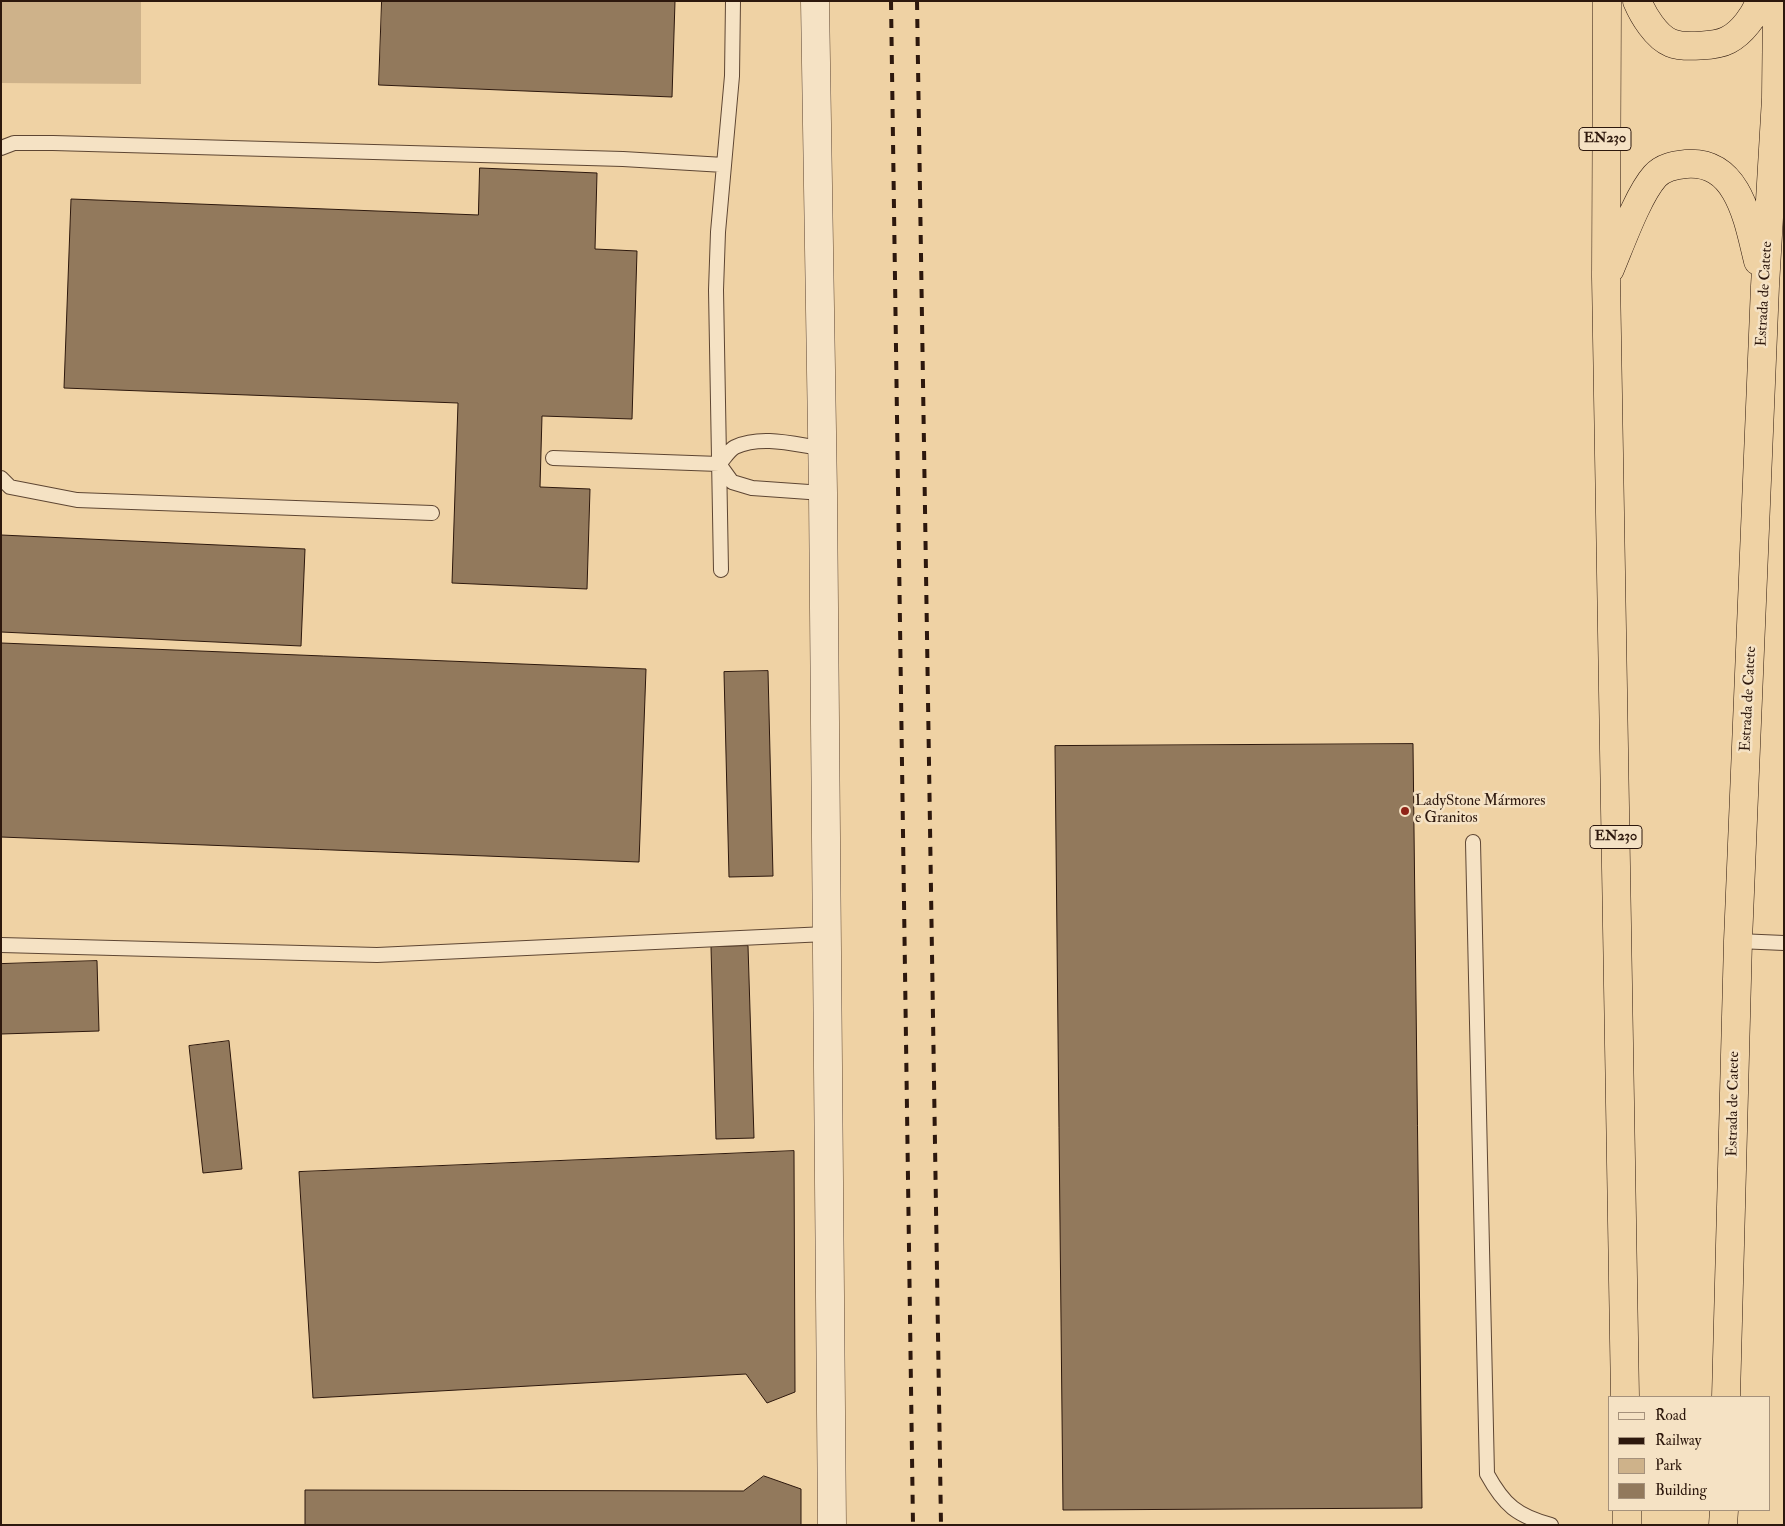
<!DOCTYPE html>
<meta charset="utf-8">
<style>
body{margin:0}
#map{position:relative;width:1785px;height:1526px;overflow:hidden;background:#efd2a4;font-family:"IM FELL Double Pica",serif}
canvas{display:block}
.frame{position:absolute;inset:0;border:2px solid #2d180d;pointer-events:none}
.legend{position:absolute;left:1608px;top:1396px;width:162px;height:115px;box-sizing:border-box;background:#f5e2c4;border:1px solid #a5917b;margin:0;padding:6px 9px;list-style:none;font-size:15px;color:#2d180d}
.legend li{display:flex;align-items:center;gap:10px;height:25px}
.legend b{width:25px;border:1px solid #a5917b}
</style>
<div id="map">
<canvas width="1785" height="1526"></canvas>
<div class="frame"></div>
<ul class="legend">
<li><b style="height:6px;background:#f5e2c4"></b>Road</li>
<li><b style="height:6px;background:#2d180d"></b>Railway</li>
<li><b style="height:14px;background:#ceb28a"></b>Park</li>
<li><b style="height:14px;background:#92795c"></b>Building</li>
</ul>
</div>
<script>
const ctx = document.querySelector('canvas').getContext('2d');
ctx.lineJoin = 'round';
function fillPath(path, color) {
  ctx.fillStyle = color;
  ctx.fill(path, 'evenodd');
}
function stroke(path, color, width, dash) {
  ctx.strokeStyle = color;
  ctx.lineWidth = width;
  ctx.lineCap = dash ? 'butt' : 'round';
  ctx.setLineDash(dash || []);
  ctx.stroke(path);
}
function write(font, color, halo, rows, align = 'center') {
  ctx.font = font + ' "IM FELL Double Pica",serif';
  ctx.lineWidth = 5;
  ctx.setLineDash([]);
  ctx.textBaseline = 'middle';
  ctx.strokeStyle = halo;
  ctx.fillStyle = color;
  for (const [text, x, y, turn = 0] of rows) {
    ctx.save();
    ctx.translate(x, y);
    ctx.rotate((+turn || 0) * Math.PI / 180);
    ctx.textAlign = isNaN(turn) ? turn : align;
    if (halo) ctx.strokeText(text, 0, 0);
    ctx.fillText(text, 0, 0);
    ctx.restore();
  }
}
fillPath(new Path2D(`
 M1,1H141V84L1,83Z`), '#ceb28a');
const building = new Path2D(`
 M382,1H675L672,97L379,85Z
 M480,168L597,173L595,249L637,251L632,419L542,416L540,487L590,489L587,589L452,583L458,403L64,388L71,199L478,215Z
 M1,535L305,549L301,646L1,632Z
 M1,643L646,669L639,862L1,837Z
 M768,671L773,876L729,877L724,672Z
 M1413,744L1422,1508L1063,1510L1055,746Z
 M748,946L754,1138L716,1139L711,947Z
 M97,961L99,1031L1,1034V964Z
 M229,1041L242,1169L203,1173L189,1046Z
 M794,1151L795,1392L767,1403L746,1374L313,1398L299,1172Z
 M764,1476L801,1489V1525H305V1490L743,1491Z`);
fillPath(building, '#92795c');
stroke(building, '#2d180d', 1);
const lane = new Path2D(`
 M1,148L14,143H53L623,159L724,165
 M553,458L719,464
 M719,464L732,482L752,488L823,493
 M719,464C724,459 729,450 735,447C761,435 793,444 820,448
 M1,478L10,487L77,500L432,513
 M721,570L716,290L718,232L732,76L733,1
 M1473,842L1487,1474C1504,1505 1517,1516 1551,1525
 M1738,941L1784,943
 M1,945L377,955L826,934`);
const street = new Path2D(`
 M815,1L823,493L832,1525`);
const highway = new Path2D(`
 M1607,1L1606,277L1625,1397
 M1637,1C1643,15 1656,37 1671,43C1683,48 1717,46 1728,40C1742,33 1755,15 1760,1
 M1610,269C1621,243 1638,195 1655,176C1663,167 1675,165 1686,164C1739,160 1748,221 1758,261
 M1726,1397L1738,941L1765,286L1776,98L1777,1
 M1627,1510V1525
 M1723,1525L1724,1510`);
stroke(lane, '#5e4633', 16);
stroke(street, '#5e4633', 29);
stroke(highway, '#2d180d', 29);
stroke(lane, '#f5e2c4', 14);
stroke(street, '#f5e2c4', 28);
stroke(highway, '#efd2a4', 28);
stroke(new Path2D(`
 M891,1L913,1525
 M917,1L941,1525`), '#2d180d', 4, [9, 9]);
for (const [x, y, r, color] of [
 [1405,811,5,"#8f2418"]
]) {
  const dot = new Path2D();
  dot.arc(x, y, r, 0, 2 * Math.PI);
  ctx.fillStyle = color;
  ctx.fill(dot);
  stroke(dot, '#f5e2c4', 2);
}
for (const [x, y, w] of [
 [1605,139,52],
 [1616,837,52]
]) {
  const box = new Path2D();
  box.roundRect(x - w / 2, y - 11.5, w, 23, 4);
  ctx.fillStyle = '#f5e2c4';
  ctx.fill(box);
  stroke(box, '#2d180d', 1);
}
write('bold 14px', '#2d180d', null, [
 ["EN230",1605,139],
 ["EN230",1616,837]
]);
write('15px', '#2d180d', '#f5e2c4', [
 ["Estrada de Catete",1765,294,-87],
 ["Estrada de Catete",1749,699,-87],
 ["Estrada de Catete",1734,1104,-89]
]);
write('15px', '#2d180d', '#f5e2c4', [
 ["LadyStone Mármores",1415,802],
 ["e Granitos",1415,819]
], 'left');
</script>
